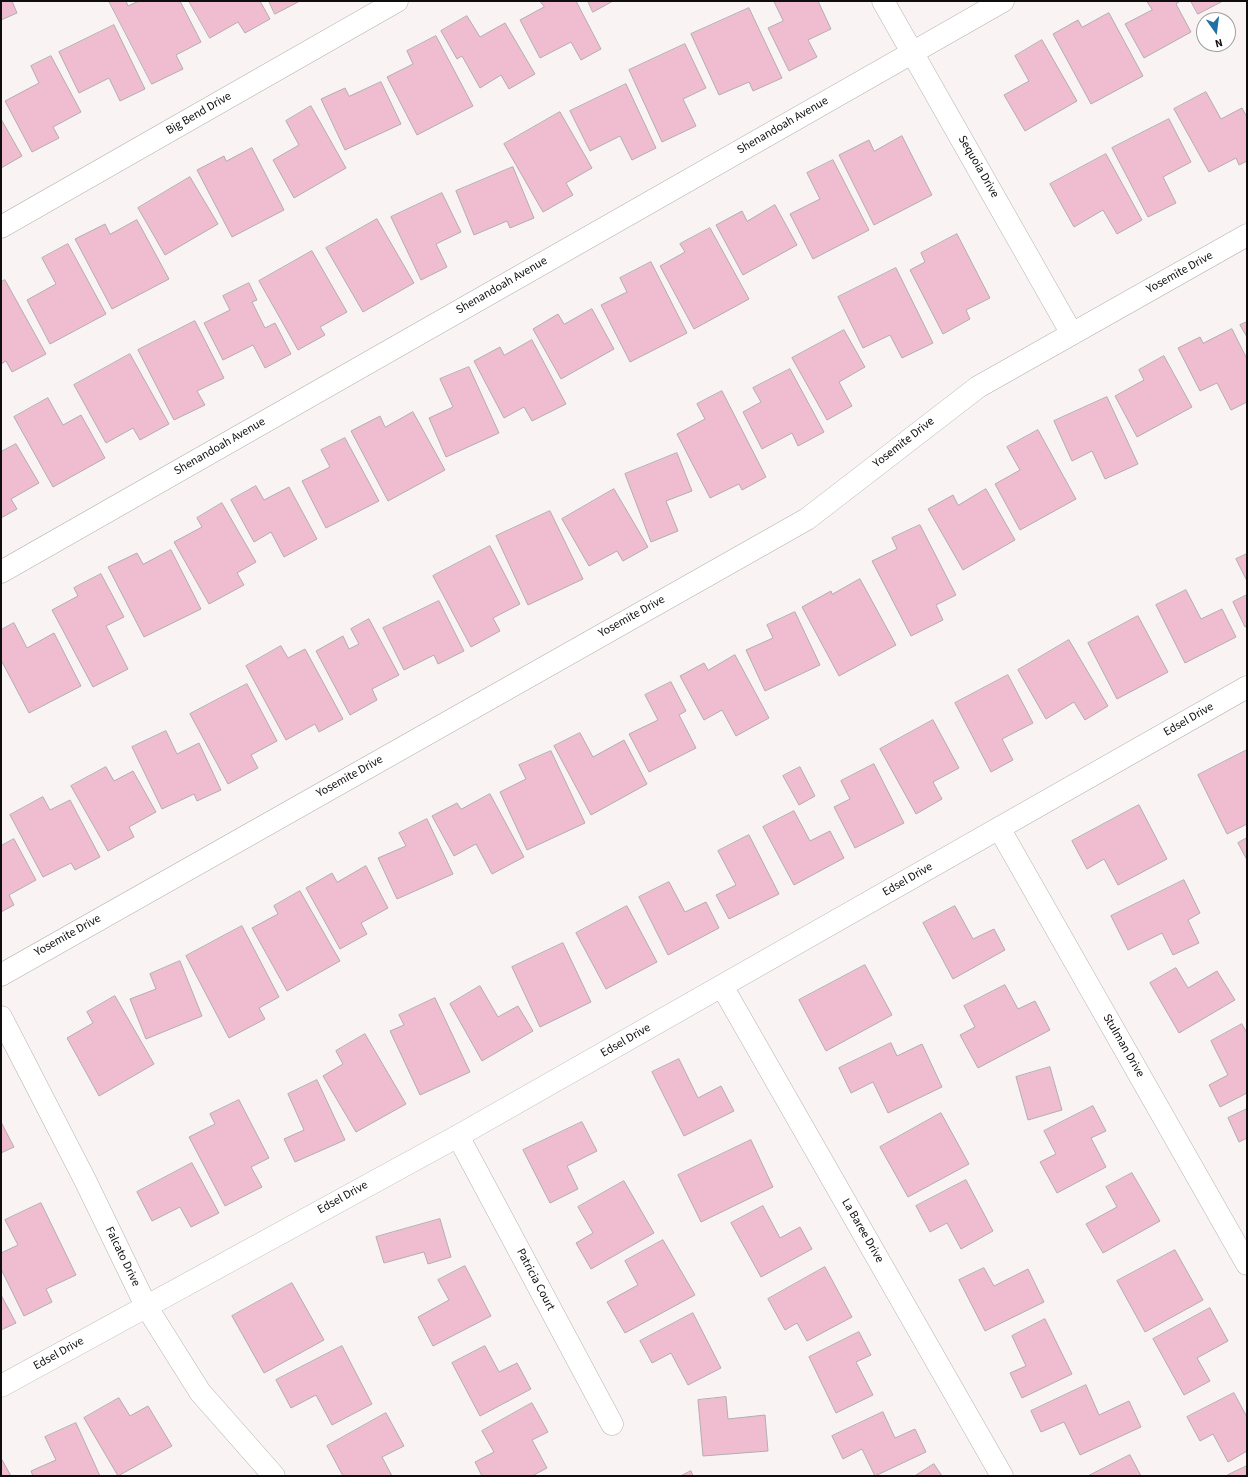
<!DOCTYPE html>
<style>
body{margin:0}
#map{position:relative;width:1248px;height:1477px;overflow:hidden;background:#f9f4f3;font-family:"Source Sans 3",sans-serif}
canvas{display:block}
.frame{position:absolute;inset:0;border:2px solid #0f0d0d;pointer-events:none}
.north{position:absolute;left:1196px;top:12px;width:40px;height:40px;box-sizing:border-box;background:#fff;border:1px solid #9f9e9e;border-radius:50%;rotate:166deg;font-size:11px;font-weight:700;line-height:16px;text-align:center;color:#0f0d0d}
.north::after{content:'';display:block;margin:auto;width:14px;height:18px;background:#2072a3;clip-path:polygon(50% 0,100% 100%,50% 72%,0 100%)}
</style>
<div id="map">
<canvas width="1248" height="1477"></canvas>
<div class="frame"></div>
<div class="north">N</div>
</div>
<script>
const ctx = document.querySelector('canvas').getContext('2d');
ctx.lineJoin = 'round';
function fillPath(path, color) {
  ctx.fillStyle = color;
  ctx.fill(path, 'evenodd');
}
function stroke(path, color, width, dash) {
  ctx.strokeStyle = color;
  ctx.lineWidth = width;
  ctx.lineCap = dash ? 'butt' : 'round';
  ctx.setLineDash(dash || []);
  ctx.stroke(path);
}
function write(font, color, halo, rows, align = 'center') {
  ctx.font = font + ' "Source Sans 3",sans-serif';
  ctx.lineWidth = 3;
  ctx.setLineDash([]);
  ctx.textBaseline = 'middle';
  ctx.strokeStyle = halo;
  ctx.fillStyle = color;
  for (const [text, x, y, turn = 0] of rows) {
    ctx.save();
    ctx.translate(x, y);
    ctx.rotate((+turn || 0) * Math.PI / 180);
    ctx.textAlign = isNaN(turn) ? turn : align;
    if (halo) ctx.strokeText(text, 0, 0);
    ctx.fillText(text, 0, 0);
    ctx.restore();
  }
}
const building = new Path2D(`
 M1,1H12L17,13L1,20Z
 M109,1H126L128,6L139,1H180L201,42L176,55L183,69L152,84Z
 M189,1H260L270,19L245,33L238,22L210,38Z
 M269,1H300L275,14Z
 M540,1H576L601,49L581,60L571,42L540,58L520,20L544,7Z
 M588,1H613L593,12Z
 M774,1H818L831,29L808,40L817,57L789,71L768,28L783,21Z
 M1147,1H1180L1176,4L1191,32L1144,58L1125,24L1152,10Z
 M1191,1H1223L1198,14Z
 M749,8L782,78L753,91L749,82L719,95L691,34Z
 M1109,13L1143,76L1091,104L1053,34L1078,20L1082,27Z
 M467,16L480,37L505,23L535,74L509,89L501,75L480,88L462,56L457,59L441,31Z
 M114,25L145,89L120,101L109,78L79,93L59,52Z
 M436,36L473,106L417,135L387,77L413,64L407,51Z
 M1042,40L1077,101L1025,131L1004,95L1029,81L1015,56Z
 M685,44L706,88L683,99L696,126L662,142L629,70Z
 M51,56L81,112L53,127L59,138L32,152L5,101L39,83L31,66Z
 M381,82L401,124L345,150L321,99L345,88L349,96Z
 M626,84L656,148L632,160L620,136L590,151L570,111Z
 M1206,92L1221,119L1242,108L1247,117V161L1239,165L1236,158L1209,172L1174,109Z
 M311,106L346,168L294,198L273,160L299,145L286,121Z
 M560,112L592,168L566,183L573,195L543,212L504,144Z
 M1,119L22,156L1,168Z
 M1169,119L1191,162L1163,177L1176,203L1148,217L1112,148Z
 M902,136L932,195L874,225L839,155L869,140L874,151Z
 M252,148L284,210L232,237L197,170L224,156L226,161Z
 M1106,154L1142,220L1117,234L1103,210L1074,227L1050,184Z
 M833,160L869,230L813,259L790,214L820,199L807,173Z
 M513,167L534,218L510,228L507,221L474,235L456,191Z
 M190,177L218,224L165,255L138,208Z
 M442,193L461,232L436,244L447,267L421,280L391,217Z
 M775,205L797,245L743,275L716,225L742,211L747,221Z
 M377,219L414,283L363,312L326,248Z
 M137,220L169,279L112,309L75,239L105,224L110,234Z
 M710,228L749,299L694,329L660,266L685,252L680,244Z
 M957,234L990,298L966,310L970,319L943,334L910,270L925,262L921,253Z
 M68,244L106,314L50,344L27,300L56,284L42,258Z
 M312,251L347,312L320,327L325,335L298,350L259,281Z
 M651,262L687,333L630,362L601,305L627,292L620,278Z
 M896,268L933,343L902,358L890,335L863,348L838,297Z
 M5,280L46,354L12,372L6,361L1,364V282Z
 M249,283L257,300L252,302L265,328L275,323L291,354L265,368L253,345L223,360L204,323L230,310L223,296Z
 M592,309L614,349L561,379L533,329L558,314L564,324Z
 M195,321L224,378L197,391L205,405L174,420L138,350Z
 M1247,322V337L1240,325Z
 M1232,329L1247,359V402L1231,410L1217,383L1200,391L1178,348L1200,337L1203,343Z
 M844,330L865,367L839,382L852,406L827,420L792,358Z
 M532,340L566,404L532,421L524,407L504,418L474,361L500,347L504,355Z
 M130,354L169,424L140,440L133,428L106,443L74,385Z
 M1164,356L1192,407L1137,437L1115,396L1144,380L1139,370Z
 M469,367L499,433L446,457L429,418L453,407L440,379Z
 M790,369L824,432L798,446L792,433L762,449L743,412L761,402L753,388Z
 M722,391L766,477L742,490L739,484L710,498L677,434L705,419L697,404Z
 M1107,397L1138,464L1105,479L1092,451L1072,461L1054,421Z
 M48,398L63,425L81,415L105,458L53,487L14,417Z
 M413,412L445,470L388,501L351,431L380,416L385,427Z
 M1038,430L1076,499L1020,530L995,484L1020,470L1007,447Z
 M345,438L379,501L326,528L302,481L330,467L321,450Z
 M16,444L39,483L11,499L17,509L1,518V452Z
 M677,453L692,491L666,501L678,531L651,542L625,474Z
 M256,486L264,500L289,487L317,539L284,557L271,532L254,542L231,500Z
 M614,489L648,547L623,561L617,551L589,566L562,519Z
 M986,489L1015,540L963,570L928,509L953,495L958,505Z
 M222,503L256,562L237,573L244,585L209,604L174,542L202,527L197,518Z
 M550,511L583,579L528,605L496,536Z
 M920,525L956,595L936,605L943,620L911,636L872,561L897,549L892,538Z
 M490,546L520,604L493,618L500,631L471,647L433,576Z
 M171,550L201,609L144,637L108,567L137,553L143,564Z
 M1247,554V581L1236,559Z
 M101,574L124,617L106,626L128,669L93,687L52,610L78,596L74,588Z
 M860,579L896,645L839,676L802,607L831,591L832,594Z
 M1186,590L1201,619L1222,609L1236,637L1185,663L1156,605Z
 M1247,595V626L1245,627L1233,602Z
 M439,601L464,651L438,664L434,655L404,670L383,628Z
 M795,612L820,665L765,691L746,650L773,638L767,625Z
 M1138,616L1168,672L1117,699L1088,643Z
 M369,619L399,675L372,689L377,700L350,715L316,651L343,636L349,649L359,644L351,629Z
 M14,623L27,648L54,633L81,686L29,713L1,660V630Z
 M1069,640L1108,706L1085,720L1074,702L1046,719L1018,670Z
 M281,646L288,658L305,649L343,719L319,732L315,724L286,740L246,666Z
 M735,655L769,718L736,736L722,710L704,720L680,676L704,663L708,670Z
 M1008,675L1033,723L1002,739L1013,760L991,772L955,703Z
 M671,682L686,711L679,715L696,748L649,772L629,734L658,720L645,695Z
 M247,684L277,741L251,755L258,768L228,784L190,714Z
 M933,720L959,768L933,782L942,799L916,814L880,749Z
 M166,731L177,754L199,743L221,790L197,801L194,794L162,809L132,747Z
 M580,733L593,757L624,740L647,784L591,815L554,746Z
 M1247,750V824L1227,834L1198,775Z
 M551,751L585,823L527,850L500,792L526,779L519,765Z
 M874,764L904,823L855,848L834,807L850,799L841,781Z
 M106,767L114,781L133,771L156,812L129,827L134,837L108,851L71,786Z
 M800,767L815,796L799,805L783,776Z
 M490,794L524,857L492,874L476,844L454,856L432,816L457,803L461,809Z
 M43,797L50,810L70,800L100,857L75,870L71,863L43,877L10,815Z
 M1139,805L1167,859L1118,885L1104,859L1087,869L1072,841Z
 M794,811L810,841L830,831L844,858L794,885L763,827Z
 M427,819L453,874L397,899L378,858L406,846L399,833Z
 M749,835L779,894L729,919L716,895L736,885L718,851Z
 M1247,838V860L1238,843Z
 M14,839L36,880L9,895L14,905L1,912V846Z
 M366,866L388,908L361,923L367,934L340,949L306,888L332,873L337,882Z
 M1184,880L1200,913L1188,920L1199,943L1173,955L1162,933L1128,950L1111,916Z
 M669,882L685,912L706,902L719,928L668,955L639,897Z
 M300,891L340,961L287,991L252,928L278,914L274,906Z
 M627,906L657,962L606,989L576,933Z
 M955,906L973,939L994,929L1005,950L953,979L923,923Z
 M242,926L279,997L259,1008L265,1019L229,1038L186,956Z
 M563,943L591,1002L540,1027L512,967Z
 M180,961L202,1016L146,1039L130,999L156,989L150,974Z
 M865,965L892,1015L826,1051L799,1000Z
 M1176,968L1188,988L1217,971L1235,1000L1179,1033L1150,983Z
 M1005,985L1018,1009L1035,1001L1050,1030L978,1068L960,1035L975,1027L964,1006Z
 M480,986L498,1017L518,1006L533,1031L482,1061L450,1004Z
 M115,996L154,1064L99,1096L67,1038L93,1023L87,1012Z
 M435,998L470,1072L420,1095L390,1031L404,1025L399,1015Z
 M1242,1024L1247,1033V1093L1220,1107L1209,1085L1228,1075L1211,1041Z
 M365,1034L406,1104L356,1132L323,1076L343,1064L336,1051Z
 M891,1043L897,1056L922,1044L942,1087L888,1113L873,1082L851,1093L839,1068Z
 M679,1059L698,1098L721,1086L734,1111L684,1136L652,1072Z
 M1050,1067L1062,1110L1028,1120L1016,1077Z
 M317,1080L345,1140L295,1162L284,1139L304,1130L288,1094Z
 M239,1100L269,1158L251,1167L262,1187L225,1206L189,1137L215,1124L210,1114Z
 M1093,1106L1106,1131L1091,1138L1106,1167L1057,1193L1040,1162L1056,1154L1044,1131Z
 M1247,1109V1138L1239,1142L1228,1118Z
 M941,1113L969,1164L908,1197L880,1147Z
 M1,1122L14,1147L1,1153Z
 M582,1122L597,1151L567,1166L578,1189L550,1203L523,1150Z
 M751,1140L773,1187L701,1222L678,1175Z
 M192,1163L219,1213L191,1227L180,1207L152,1221L137,1192Z
 M1132,1173L1160,1221L1103,1253L1086,1224L1117,1207L1106,1187Z
 M966,1180L993,1231L961,1249L947,1223L930,1232L916,1206Z
 M624,1181L654,1233L591,1269L576,1243L593,1233L578,1207Z
 M41,1203L76,1275L46,1289L52,1302L24,1316L1,1269V1253L18,1245L5,1220Z
 M763,1206L780,1238L800,1227L812,1249L761,1277L731,1223Z
 M440,1219L451,1257L428,1264L424,1252L384,1263L376,1237Z
 M663,1240L695,1295L625,1333L607,1302L638,1285L625,1261Z
 M1175,1250L1203,1300L1145,1332L1117,1281Z
 M465,1266L491,1316L433,1346L418,1317L449,1300L438,1280Z
 M825,1267L852,1317L807,1341L797,1323L785,1330L768,1299Z
 M984,1268L994,1286L1028,1269L1044,1302L985,1331L959,1280Z
 M292,1283L324,1340L264,1373L232,1316Z
 M1,1295L16,1323L1,1330Z
 M1210,1308L1228,1341L1197,1358L1210,1381L1184,1395L1153,1339Z
 M693,1313L721,1368L688,1385L671,1353L652,1363L640,1341Z
 M1045,1319L1072,1374L1022,1398L1010,1373L1026,1366L1012,1336Z
 M859,1332L871,1355L856,1362L873,1395L836,1413L809,1357Z
 M342,1346L372,1404L332,1425L316,1395L291,1408L276,1380Z
 M485,1346L499,1372L517,1363L531,1389L480,1416L452,1363Z
 M1086,1385L1099,1415L1129,1401L1141,1427L1080,1455L1064,1422L1041,1432L1031,1411Z
 M1234,1393L1247,1417V1451L1228,1462L1213,1434L1200,1441L1187,1417Z
 M726,1397L728,1419L765,1415L768,1451L703,1456L698,1400Z
 M119,1398L130,1416L148,1406L172,1446L118,1476L84,1418Z
 M532,1403L548,1432L532,1440L547,1468L532,1476H482L475,1462L494,1452L482,1431Z
 M883,1412L895,1438L915,1429L926,1452L875,1476L862,1449L843,1459L832,1436Z
 M386,1413L404,1446L382,1457L392,1476H343L327,1446Z
 M76,1423L100,1476H33L31,1471L56,1460L45,1437Z
 M1130,1455L1141,1476H1088Z
 M1,1458L11,1476H1Z
 M934,1464L942,1476H915Z
 M1247,1466V1476H1229L1228,1475Z
 M691,1471L693,1476H681Z`);
fillPath(building, '#f0bcd0');
stroke(building, '#b2adaf', 1);
const minor = new Path2D(`
 M883,1L1072,334
 M1,227L397,1
 M1,572L1003,1
 M999,828L1247,1264
 M1,975L807,519L978,387L1247,235
 M722,986L1002,1476
 M1,1017L85,1180L146,1306L200,1392L274,1476
 M458,1136L612,1424
 M1,1386L458,1136L1247,687`);
stroke(minor, '#b6b1b0', 23);
stroke(minor, '#fff', 22);
write('12px', '#0f0d0d', '#fff', [
 ["Big Bend Drive",199,114,-30],
 ["Shenandoah Avenue",783,126,-30],
 ["Sequoia Drive",978,167,60],
 ["Yosemite Drive",1180,273,-29],
 ["Shenandoah Avenue",502,286,-30],
 ["Yosemite Drive",904,443,-38],
 ["Shenandoah Avenue",220,447,-30],
 ["Yosemite Drive",632,617,-29],
 ["Edsel Drive",1189,720,-30],
 ["Yosemite Drive",350,777,-29],
 ["Edsel Drive",908,880,-30],
 ["Yosemite Drive",68,936,-29],
 ["Edsel Drive",626,1041,-30],
 ["Stulman Drive",1123,1046,60],
 ["Edsel Drive",343,1198,-29],
 ["La Baree Drive",862,1231,60],
 ["Falcato Drive",122,1257,64],
 ["Patricia Court",535,1280,62],
 ["Edsel Drive",59,1354,-29]
]);
</script>
